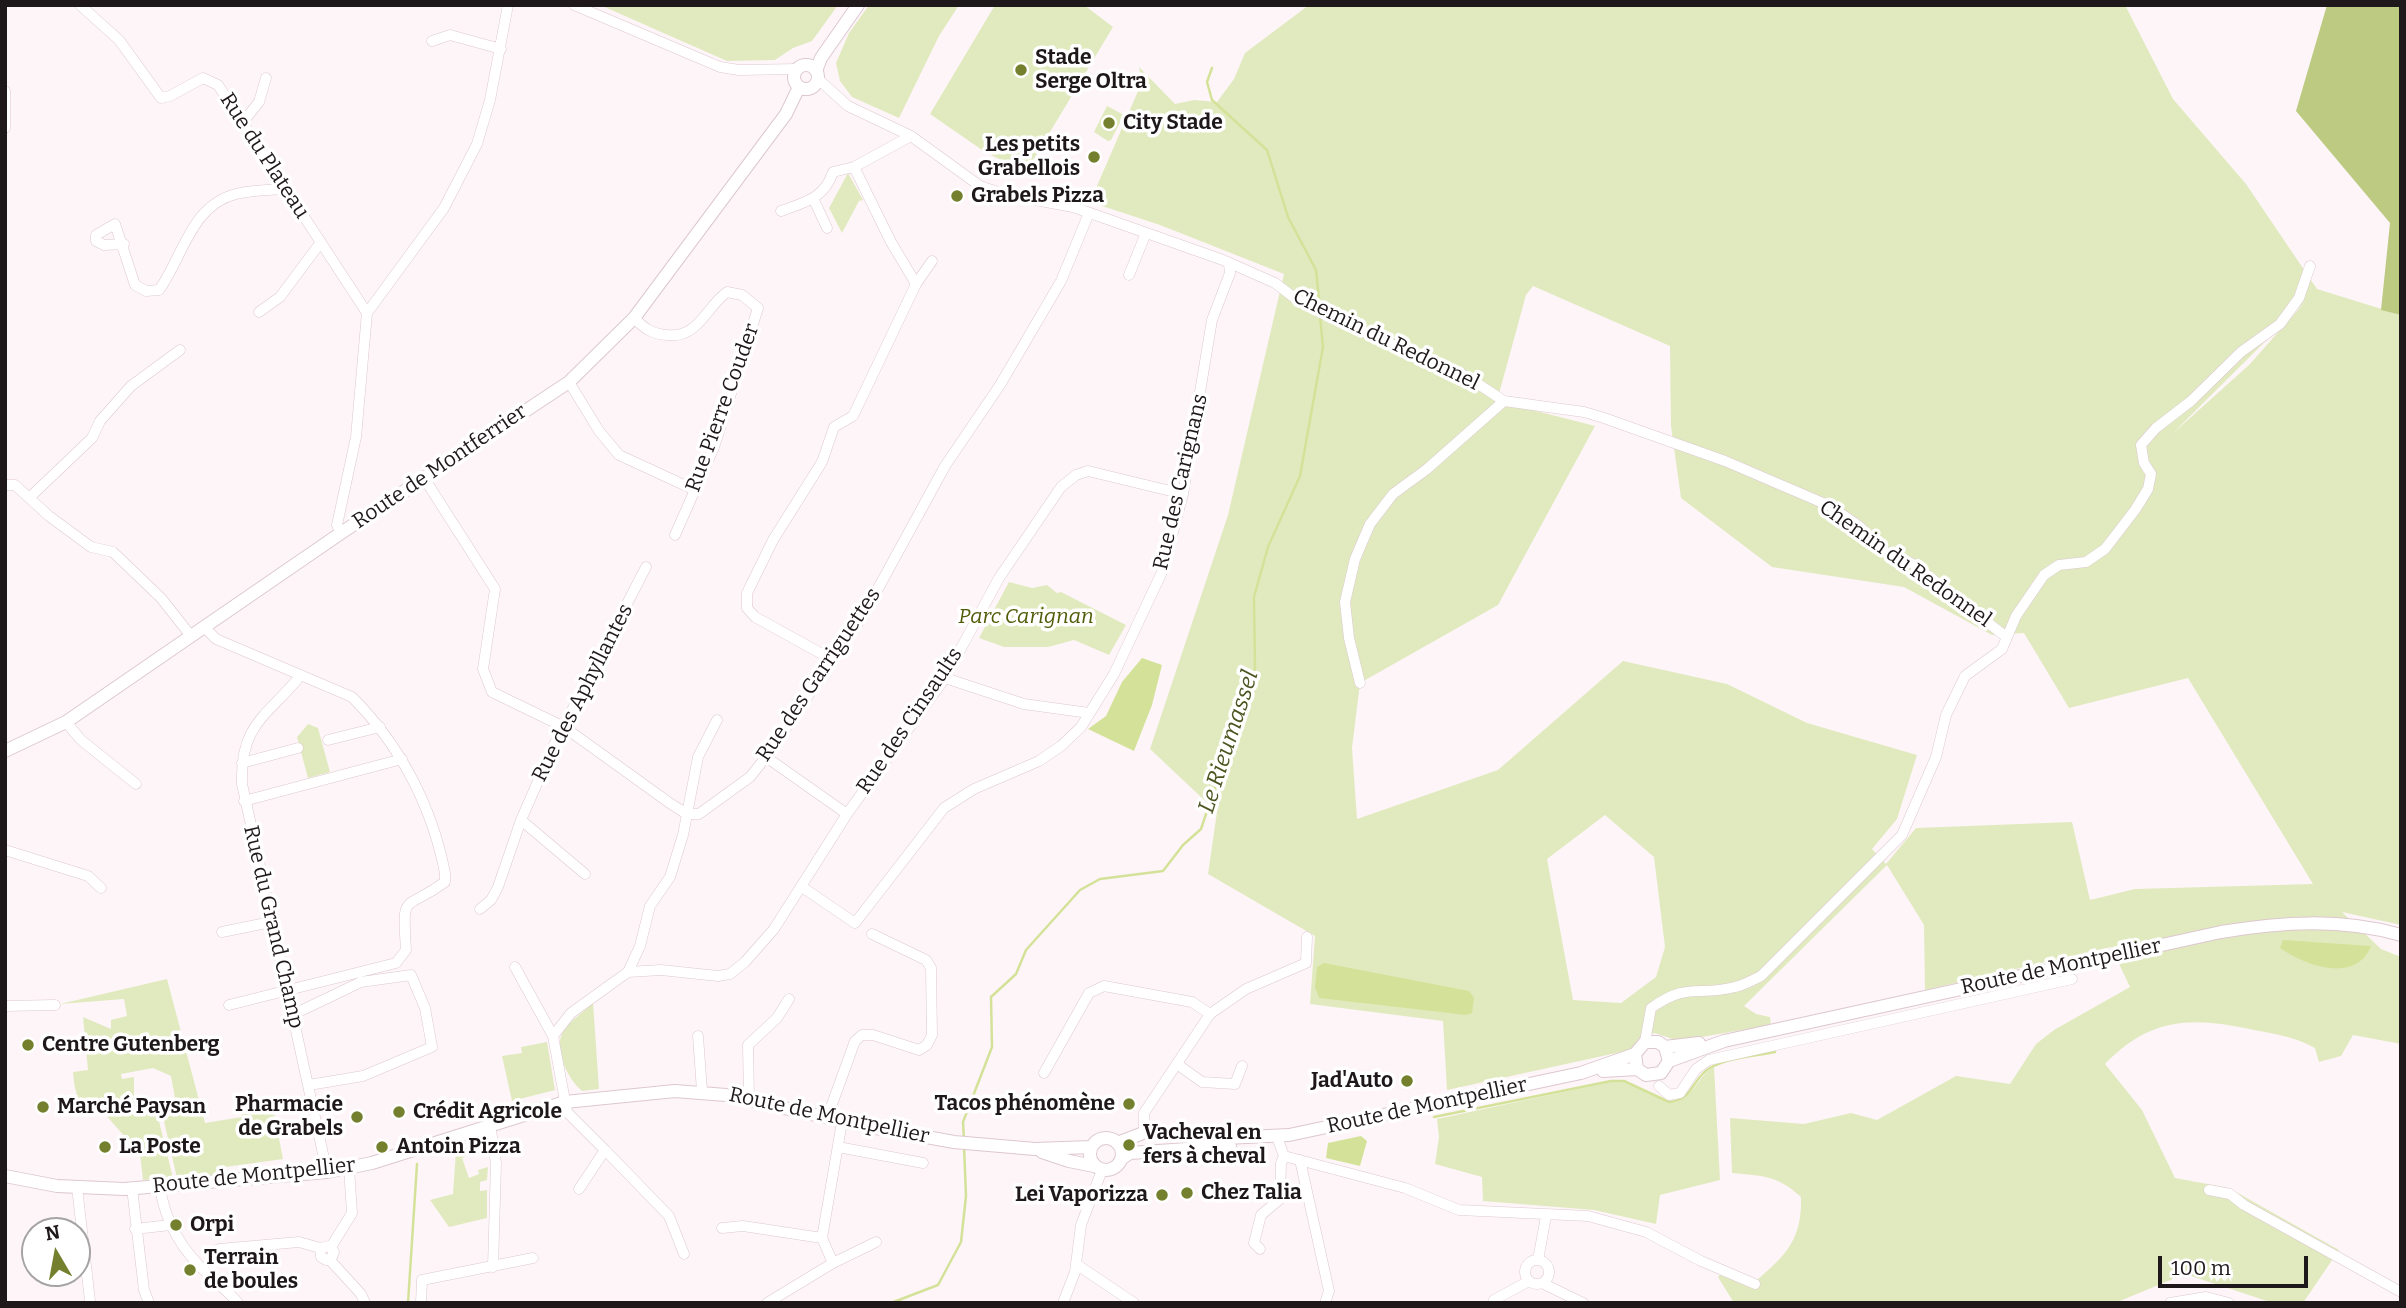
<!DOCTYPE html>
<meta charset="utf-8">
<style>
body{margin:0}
#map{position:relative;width:2406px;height:1308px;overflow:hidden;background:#fef5f8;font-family:Bitter,serif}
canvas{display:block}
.frame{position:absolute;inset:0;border:7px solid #1f181b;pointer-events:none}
.north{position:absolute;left:21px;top:1217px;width:70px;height:70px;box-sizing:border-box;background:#fff;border:2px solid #a5a3a4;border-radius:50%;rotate:350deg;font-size:19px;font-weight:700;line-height:28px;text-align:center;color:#1f181b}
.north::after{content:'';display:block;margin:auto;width:24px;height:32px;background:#74802d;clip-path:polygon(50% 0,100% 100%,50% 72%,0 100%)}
.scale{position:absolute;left:2158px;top:1256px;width:150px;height:32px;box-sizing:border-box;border:4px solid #1f181b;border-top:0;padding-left:9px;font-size:21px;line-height:24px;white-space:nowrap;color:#1f181b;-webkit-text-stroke:5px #fff;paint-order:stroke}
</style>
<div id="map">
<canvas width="2406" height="1308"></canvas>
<div class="frame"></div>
<div class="north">N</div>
<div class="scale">100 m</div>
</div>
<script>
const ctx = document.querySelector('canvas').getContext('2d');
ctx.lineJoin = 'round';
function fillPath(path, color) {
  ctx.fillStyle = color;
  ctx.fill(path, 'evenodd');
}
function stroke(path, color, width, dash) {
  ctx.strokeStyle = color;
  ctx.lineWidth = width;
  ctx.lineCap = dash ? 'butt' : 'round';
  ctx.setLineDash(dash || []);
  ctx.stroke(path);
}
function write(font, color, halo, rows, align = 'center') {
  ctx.font = font + ' Bitter,serif';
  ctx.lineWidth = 7;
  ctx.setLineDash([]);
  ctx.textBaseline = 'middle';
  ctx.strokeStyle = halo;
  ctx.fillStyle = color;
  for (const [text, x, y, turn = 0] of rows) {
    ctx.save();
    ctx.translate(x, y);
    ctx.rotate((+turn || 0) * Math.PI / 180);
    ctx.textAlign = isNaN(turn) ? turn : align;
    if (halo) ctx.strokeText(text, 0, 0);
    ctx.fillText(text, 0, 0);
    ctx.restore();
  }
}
fillPath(new Path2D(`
 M600,5H838L812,41L793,48L775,60L727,61Z
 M869,5H959L939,36L899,118L852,97L840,81L836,63L849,33Z
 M995,5H1084L1113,27L1026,172L985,152L930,114Z
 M1309,5H2125L2173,99L2246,184L2317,289L2401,315V925L2342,912L2381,949L2401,957V1044L2353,1035L2341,1056L2319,1062L2315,1048C2295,1037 2276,1034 2254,1030C2192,1017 2152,1016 2105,1064L2142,1110L2175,1178L2229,1188L2339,1250L2303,1303H2273L2185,1274L2115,1303H1734L1718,1277L1727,1268L1757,1280C1787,1254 1802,1239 1801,1197C1777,1175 1763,1176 1732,1173L1730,1118L1804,1124L1851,1113L1877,1120L1956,1076L2010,1084L2036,1044L2054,1030L2130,987L2111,947L1925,990L1924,925L1887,865L1744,1006L1756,1014L1770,1017L1771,1025L1678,1041L1655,1033L1640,1038L1630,1050L1447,1090L1443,1021L1310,1004L1315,936L1208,874L1217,812L1150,749L1228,515L1284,274L1160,225L1090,202L1142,82L1139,67L1175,104L1194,100L1217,102L1234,79L1245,53ZM1533,286L1670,346L1671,426L1681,498L1772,567L1904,587L1992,635L2024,633L2069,708L2188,678L2313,884L2135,889L2090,900L2072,822L1916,828L1886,864L1872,849L1897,819L1917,755L1807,723L1727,684L1623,661L1498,770L1357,819L1352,748L1360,683L1498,605L1595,426L1497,401L1526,295ZM2305,302L2249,365L2171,435ZM1605,815L1654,857L1665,947L1656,977L1621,1003L1573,1000L1547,859Z
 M1107,106L1124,115L1111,140L1108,141L1094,132Z
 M848,173L863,200L859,201L842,233L829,208Z
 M1009,582L1032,588L1047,585L1057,593L1061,592L1126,625L1109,655L1074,640L1048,647H1004L979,638Z
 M308,724L318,728L330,772L308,778L297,737Z
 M167,979L205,1123L242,1117L241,1111L272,1103L283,1159L218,1168L219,1175L177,1178L161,1108L176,1104L171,1076L153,1068L121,1074L122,1079L134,1077V1095L139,1099L140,1114L155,1109L157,1113L173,1178L143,1180L140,1154L97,1105L88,1113C77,1101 74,1088 73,1072L88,1070L83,1017L111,1029V1020L127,1016L124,999L60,1004Z
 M593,1002L599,1089L582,1091C568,1079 552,1048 564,1030C571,1020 585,1011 593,1002Z
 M547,1042L555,1090L512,1101L502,1056L522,1053L521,1047Z
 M1714,1067L1720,1180L1660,1195L1656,1224L1594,1210L1483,1201L1482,1177L1435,1164L1439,1137L1437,1119L1610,1082H1623L1674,1103C1694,1098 1697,1076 1714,1067Z
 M481,1143L487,1146L488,1152H466L467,1156L462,1158L469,1178L479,1174L478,1170L488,1167L487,1180L480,1182V1191L487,1190V1218L449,1227L430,1200L453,1194L456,1151Z`), '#e1eabf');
fillPath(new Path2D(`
 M2327,5H2401V315L2381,310L2390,223L2296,111Z`), '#bcca82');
fillPath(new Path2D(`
 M1142,658L1162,665L1152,705L1134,751L1088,729L1106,716L1122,682Z
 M2283,940L2371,946C2356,984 2306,966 2280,948Z
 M1324,963L1469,991L1474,998L1472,1013L1466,1015L1319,998L1315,987L1317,967Z
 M1361,1136L1367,1141L1360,1166L1326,1158L1328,1143Z`), '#d4e299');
stroke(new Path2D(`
 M1216,5V6
 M1212,68L1207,82L1212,100L1267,150L1288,217L1316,270L1320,309
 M1434,1117L1611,1081H1624L1669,1102C1693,1101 1692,1078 1710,1068C1727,1058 1755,1056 1775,1052
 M964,1140L963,1122L992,1047L991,997L1016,974L1026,950L1080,890L1100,879L1163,871L1183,845L1201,829L1255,668L1254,597L1268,547L1300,476L1323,347L1320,316
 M408,1303L417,1164
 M891,1303L938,1285L961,1242L966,1196L964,1146`), '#d4e299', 2.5);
const minor = new Path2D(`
 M80,5L119,40L161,98L170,96L203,78L218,85L367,313
 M574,5L720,67L739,70L798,69
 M432,41L450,35L501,49
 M818,79L848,106L911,136L980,186L1003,194L1073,207L1223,260L1275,283L1296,299L1329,317L1466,376L1504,401L1584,412L1604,418L1725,461L1830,506L1859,526L1884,551L1913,564L2005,636
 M5,91V128
 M243,122L259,102L266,78
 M854,167L891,242L916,284
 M813,198L827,228
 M781,211C805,202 824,199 833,172L854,167L911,136
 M124,244L104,245L96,241V235L115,224L135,285L146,291L159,290C183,257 191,205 236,194C252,190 270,190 286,189
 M1129,275L1146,233
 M259,312L280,297L321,242
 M634,318C645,329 652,334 667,335C698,339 706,307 727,292L742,295L758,308L714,447L675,535
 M569,382L599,431L619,455L695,490
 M424,478L495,589L483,669L492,692L564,727L671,804L687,814H699L750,777L766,757L863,616L945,466L1000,385L1061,281L1089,213
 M5,485H15L49,516L91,547L113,552L161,598L191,636
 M29,498L92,438L100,421L131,386L180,350
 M341,533L337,525L356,437L367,313L444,208L477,144L490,100L508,5
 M204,627L216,639L352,697C400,745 432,806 445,873V882C404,912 402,890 406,950L396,963L229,1005
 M833,660L755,617L747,608V593L773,540L822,462L834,427L853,416L916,284L932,261
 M301,675C267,717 240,723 242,784L327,1172
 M945,678L1024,704L1089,713
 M1360,683L1349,638L1345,602L1355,559L1370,524L1393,494L1427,469L1504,401
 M66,722L81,740L136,784
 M328,740L380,727
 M766,757L847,814
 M242,763L298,748
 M244,801L402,759
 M521,820L585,874
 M5,850L88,876L101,888
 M802,887L855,923L944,808L974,789L1039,761L1061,746L1081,727L1114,674L1163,570L1183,494L1212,320L1230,273L1229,264
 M480,909L491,900L498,887L521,820L553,747L646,567
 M222,932L271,922
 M515,967L553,1036
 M628,972L661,970L718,976L730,974L745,962L774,929L847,814L945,678L999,578L1061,487L1076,475L1088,471L1183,494
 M5,1006L55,1005
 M292,1015L361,982L411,975L425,1008L432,1047L363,1076L309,1085
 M698,1036L702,1091
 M1645,1042L1651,1008C1690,981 1697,997 1735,987C1744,985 1753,980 1761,976L1902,835L1936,757L1946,715L1965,676L2002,649L2016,616L2044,575L2059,565L2086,562L2105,549L2135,510L2148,489L2151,474L2144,463L2141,445L2156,428L2191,401L2241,352L2280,324L2299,298L2310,266
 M1177,1064L1202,1082L1235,1084L1242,1066
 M1044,1073L1089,993L1104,986L1192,1002L1210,1014
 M1659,1086L1669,1095L1680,1093L1696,1069L1709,1060L2072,979
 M749,1099L748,1045L777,1018L789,999
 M827,1118L855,1041L862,1035H873L919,1050L927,1045L932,1035L931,968L926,960L872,934
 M490,1124L496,1163L493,1267
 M1144,1130V1113L1210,1014L1246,989L1306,963L1307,937
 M1277,1137L1284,1156
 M838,1147L923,1163
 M605,1150L669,1216L684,1254
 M1284,1156L1405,1188L1459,1210L1588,1216L1646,1232L1701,1261L1755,1284
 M1300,1160L1329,1291L1325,1303
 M77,1187L90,1301
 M160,1187C165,1223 183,1252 210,1276C220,1286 229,1292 238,1303
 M132,1188L144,1290L149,1303
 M579,1189L605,1150L567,1112L553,1036L571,1013L628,972L640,946L650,906L670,877L683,835L698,757L717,720
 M2209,1190L2230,1194L2244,1205L2401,1292
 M722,1228L743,1226L822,1238
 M135,1229L170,1225
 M331,1247L352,1213L349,1168
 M219,1249L299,1242L320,1248L329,1246L334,1252L332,1257L326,1260L321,1257L320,1248
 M1260,1249L1254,1243L1261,1215L1280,1199L1281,1163L1284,1156
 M329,1259L361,1294L365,1303
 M1525 1272a12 12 0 1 1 24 0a12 12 0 1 1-24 0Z
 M1538,1260L1546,1216
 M833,1263L822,1238L842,1122
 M1076,1264L1134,1303
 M1542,1283L1583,1303
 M1494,1300L1529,1281
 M421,1303L422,1280L533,1258
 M767,1303L833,1263L876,1242
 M1063,1303L1075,1272L1081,1225L1102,1170
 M2170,1303L2206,1297L2229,1303`);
const tertiary = new Path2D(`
 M794 77a12 12 0 1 1 24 0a12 12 0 1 1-24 0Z
 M816,71L821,58L858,5
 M5,751L66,722L341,533L569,382L634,318L786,114L799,87
 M1665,1047L1669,1061L1661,1073L1646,1075L1637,1069L1635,1054L1645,1042H1658L1665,1047L1699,1043
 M1669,1061L1724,1041L2221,932C2281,922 2341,918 2401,935
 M1603,1071L1637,1069
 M1090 1154a16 16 0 1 1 32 0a16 16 0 1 1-32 0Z
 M1117,1143L1151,1130L1204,1139L1289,1135L1581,1073L1635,1054
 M1042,1152L1069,1161L1094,1166
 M1121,1159L1130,1153L1230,1146
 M5,1176L57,1186L124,1189L327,1172L372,1163L565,1102L675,1091L726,1095L860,1125L954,1142L1035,1149L1091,1147`);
stroke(minor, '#ddc8d0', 11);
stroke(tertiary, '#ddc8d0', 14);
stroke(minor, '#fff', 10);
stroke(tertiary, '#fff', 12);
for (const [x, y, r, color] of [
 [1021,70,7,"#74802d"],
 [1109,123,7,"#74802d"],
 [1094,157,7,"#74802d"],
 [957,196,7,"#74802d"],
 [28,1045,7,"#74802d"],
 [1407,1081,7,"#74802d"],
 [1129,1104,7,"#74802d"],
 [43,1107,7,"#74802d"],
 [399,1112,7,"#74802d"],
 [357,1117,7,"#74802d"],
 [1129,1145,7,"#74802d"],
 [105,1147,7,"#74802d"],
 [382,1147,7,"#74802d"],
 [1187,1193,7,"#74802d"],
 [1162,1195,7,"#74802d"],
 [176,1225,7,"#74802d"],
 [190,1270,7,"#74802d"]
]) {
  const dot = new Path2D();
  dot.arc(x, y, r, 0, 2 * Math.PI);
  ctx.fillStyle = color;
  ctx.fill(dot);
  stroke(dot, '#fff', 2.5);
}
write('bold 21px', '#1f181b', '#fff', [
 ["Stade",1035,58],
 ["Serge Oltra",1035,82],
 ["City Stade",1123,123],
 ["Les petits",1080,145,"right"],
 ["Grabellois",1080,169,"right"],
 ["Grabels Pizza",971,196],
 ["Centre Gutenberg",42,1045],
 ["Jad'Auto",1393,1081,"right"],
 ["Tacos phénomène",1115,1104,"right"],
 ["Pharmacie",343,1105,"right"],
 ["de Grabels",343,1129,"right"],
 ["Marché Paysan",57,1107],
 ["Crédit Agricole",413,1112],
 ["Vacheval en",1143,1133],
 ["fers à cheval",1143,1157],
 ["La Poste",119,1147],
 ["Antoin Pizza",396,1147],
 ["Chez Talia",1201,1193],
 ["Lei Vaporizza",1148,1195,"right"],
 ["Orpi",190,1225],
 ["Terrain",204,1258],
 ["de boules",204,1282]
], 'left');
write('21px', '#1f181b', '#fff', [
 ["Rue du Plateau",264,156,57],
 ["Chemin du Redonnel",1386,340,26],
 ["Rue Pierre Couder",723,408,-70],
 ["Route de Montferrier",440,467,-34],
 ["Rue des Carignans",1181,482,-77],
 ["Chemin du Redonnel",1905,564,35],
 ["Rue des Garriguettes",819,675,-56],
 ["Rue des Aphyllantes",583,693,-63],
 ["Rue des Cinsaults",910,721,-56],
 ["Rue du Grand Champ",273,927,77],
 ["Route de Montpellier",2061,967,-12],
 ["Route de Montpellier",1427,1106,-12],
 ["Route de Montpellier",829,1116,12],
 ["Route de Montpellier",254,1176,-6]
]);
write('italic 21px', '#525c08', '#fff', [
 ["Parc Carignan",1026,617]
]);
write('italic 23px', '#4c5420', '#fff', [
 ["Le Rieumassel",1229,742,-72]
]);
</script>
